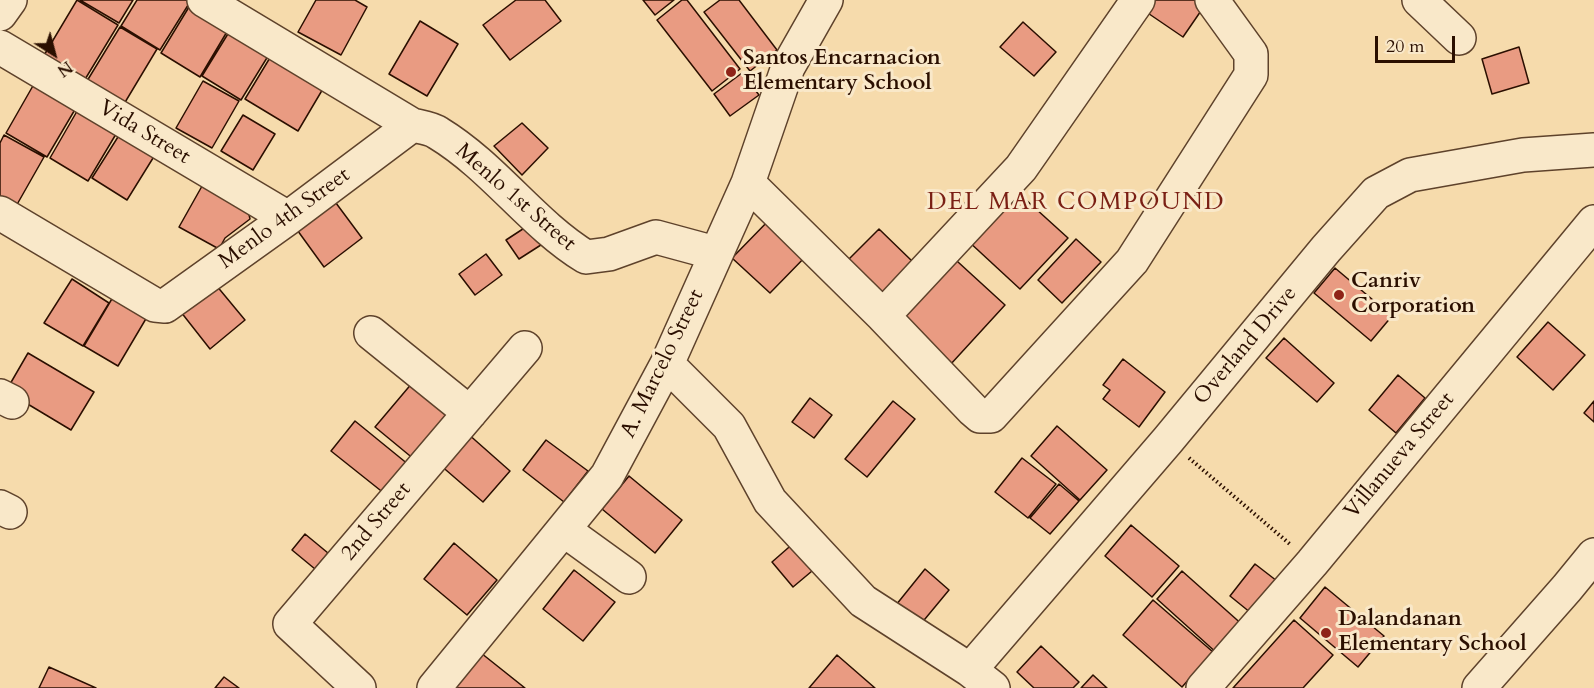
<!DOCTYPE html>
<style>
body{margin:0}
#map{position:relative;width:1594px;height:688px;overflow:hidden;background:#f6dbac;font-family:Cardo,serif}
canvas{display:block}
.north{position:absolute;left:24px;top:24px;width:60px;height:60px;-webkit-text-stroke:4px #f9e8c9;paint-order:stroke;rotate:144deg;font-size:16px;font-weight:700;line-height:24px;text-align:center;color:#2b0f00}
.north::after{content:'';display:block;margin:auto;width:21px;height:27px;background:#2b0f00;clip-path:polygon(50% 0,100% 100%,50% 72%,0 100%)}
.scale{position:absolute;left:1375px;top:36px;width:80px;height:27px;box-sizing:border-box;border:3px solid #2b0f00;border-top:0;padding-left:8px;font-size:18px;line-height:21px;white-space:nowrap;color:#2b0f00;-webkit-text-stroke:4px #f9e8c9;paint-order:stroke}
</style>
<div id="map">
<canvas width="1594" height="688"></canvas>
<div class="north">N</div>
<div class="scale">20 m</div>
</div>
<script>
const ctx = document.querySelector('canvas').getContext('2d');
ctx.lineJoin = 'round';
function fillPath(path, color) {
  ctx.fillStyle = color;
  ctx.fill(path, 'evenodd');
}
function stroke(path, color, width, dash) {
  ctx.strokeStyle = color;
  ctx.lineWidth = width;
  ctx.lineCap = dash ? 'butt' : 'round';
  ctx.setLineDash(dash || []);
  ctx.stroke(path);
}
function write(font, color, halo, rows, align = 'center') {
  ctx.font = font + ' Cardo,serif';
  ctx.lineWidth = 6;
  ctx.setLineDash([]);
  ctx.textBaseline = 'middle';
  ctx.strokeStyle = halo;
  ctx.fillStyle = color;
  for (const [text, x, y, turn = 0] of rows) {
    ctx.save();
    ctx.translate(x, y);
    ctx.rotate((+turn || 0) * Math.PI / 180);
    ctx.textAlign = isNaN(turn) ? turn : align;
    if (halo) ctx.strokeText(text, 0, 0);
    ctx.fillText(text, 0, 0);
    ctx.restore();
  }
}
const building = new Path2D(`
 M77,0L118,25L84,81L43,57Z
 M80,0H133L119,23Z
 M137,0H186L190,2L160,50L121,26Z
 M316,0H355L367,7L341,55L298,32Z
 M516,0H545L561,21L510,60L483,25Z
 M643,0H674L655,15Z
 M682,0H687L740,69L712,91L657,20Z
 M720,0H739L777,50L750,71L704,12Z
 M1139,0H1198L1205,5L1183,37L1136,5Z
 M192,2L231,25L200,77L161,53Z
 M420,21L458,44L427,96L389,74Z
 M1023,22L1056,52L1034,76L1000,47Z
 M234,24L273,48L241,100L202,76Z
 M120,27L157,49L124,104L87,81Z
 M1519,47L1529,83L1492,94L1482,59Z
 M271,56L324,87L298,131L245,99Z
 M742,73L759,95L730,116L714,94Z
 M38,77L80,101L47,157L6,133Z
 M203,81L239,101L212,148L176,128Z
 M80,106L119,129L88,181L50,158Z
 M243,115L275,134L253,170L221,151Z
 M522,123L548,148L522,175L494,146Z
 M123,129L158,150L127,200L92,178Z
 M4,135L44,157L15,208L0,200V143Z
 M206,179L246,201L250,219L225,238L219,249L179,227Z
 M1014,189L1068,238L1020,289L967,240Z
 M333,199L362,238L324,267L295,227Z
 M773,216L810,252L770,293L732,258Z
 M532,223L544,243L519,259L506,240Z
 M879,229L913,262L881,295L847,261Z
 M1076,239L1101,262L1062,303L1038,280Z
 M946,251L1005,305L950,365L891,312Z
 M486,254L502,275L475,295L459,274Z
 M1335,268L1392,316L1371,341L1314,293Z
 M72,279L109,303L83,346L44,323Z
 M211,279L245,320L210,349L177,307Z
 M113,297L147,317L118,366L84,346Z
 M1548,322L1585,355L1553,390L1517,357Z
 M1284,338L1334,383L1317,402L1266,358Z
 M28,353L94,392L71,430L6,391Z
 M1123,359L1165,392L1139,427L1103,399L1110,390L1103,385Z
 M1398,375L1425,398L1396,433L1369,410Z
 M413,382L452,416L415,460L375,427Z
 M810,398L832,415L814,438L792,422Z
 M893,401L915,419L867,477L845,459Z
 M1594,401V422L1584,413Z
 M355,421L409,465L385,494L331,451Z
 M1057,426L1107,470L1080,500L1031,456Z
 M467,433L510,471L483,502L439,464Z
 M546,440L588,471L564,502L523,470Z
 M1022,458L1056,484L1028,518L995,492Z
 M629,476L682,520L655,553L602,509Z
 M1059,484L1079,501L1050,534L1030,518Z
 M1131,525L1179,566L1152,597L1105,556Z
 M305,534L328,553L315,569L292,550Z
 M796,541L818,566L793,587L772,562Z
 M454,543L497,580L467,615L424,579Z
 M1255,564L1277,581L1251,613L1230,596Z
 M925,569L949,590L920,625L896,605Z
 M574,570L615,602L583,641L543,609Z
 M1182,571L1245,627L1219,655L1157,599Z
 M1325,587L1384,636L1358,667L1300,618Z
 M1153,600L1213,652L1182,687L1123,635Z
 M1294,620L1333,655L1303,688H1233Z
 M1041,646L1079,682L1073,688H1034L1017,672Z
 M481,653L525,688H454Z
 M837,655L875,688H809Z
 M49,667L96,688H39Z
 M1093,675L1107,688H1081Z
 M224,677L239,688H215Z`);
fillPath(building, '#e99b82');
stroke(building, '#2b0f00', 1.5);
const minor = new Path2D(`
 M204,0L412,125C420,127 431,128 438,133C494,167 532,224 586,257L609,254L656,237L715,253
 M1419,0L1459,38
 M0,14L10,0
 M0,47L288,218
 M748,183L883,316L973,410L980,416H991L1132,261L1251,75V54L1212,0
 M0,213L155,305L165,306L288,218L412,125
 M883,316L1021,168L1138,0
 M371,333L470,413
 M667,364L729,426L770,501L863,601L970,670L993,688
 M0,396L12,402
 M0,507L10,512
 M564,530L629,577
 M970,670L1168,440L1326,249L1376,193L1410,175L1523,155L1594,150
 M359,688L290,624L525,348
 M434,688L607,476L667,364L748,183L788,67L826,0
 M1203,688L1312,563L1594,222
 M1479,688L1567,588L1594,555`);
stroke(minor, '#5e422b', 36);
stroke(new Path2D(`
 M1189,458L1291,545`), '#2b0f00', 4, [1.5, 3]);
stroke(minor, '#f9e8c9', 33);
for (const [x, y, r, color] of [
 [731,72,6,"#8f2418"],
 [1339,295,6,"#8f2418"],
 [1326,633,6,"#8f2418"]
]) {
  const dot = new Path2D();
  dot.arc(x, y, r, 0, 2 * Math.PI);
  ctx.fillStyle = color;
  ctx.fill(dot);
  stroke(dot, '#f9e8c9', 2);
}
write('bold 22px', '#2b0f00', '#f9e8c9', [
 ["Santos Encarnacion",743,59],
 ["Elementary School",743,84],
 ["Canriv",1351,282],
 ["Corporation",1351,307],
 ["Dalandanan",1338,620],
 ["Elementary School",1338,645]
], 'left');
write('22px', '#2b0f00', '#f9e8c9', [
 ["Vida Street",144,133,31],
 ["Menlo 1st Street",515,198,41],
 ["Menlo 4th Street",285,219,-36],
 ["Overland Drive",1246,346,-50],
 ["A. Marcelo Street",663,364,-64],
 ["Villanueva Street",1400,456,-50],
 ["2nd Street",377,522,-50]
]);
ctx.letterSpacing = '1.5px';
write('24px', '#7a1f14', '#f9e8c9', [
 ["DEL MAR COMPOUND",1076,203]
]);
ctx.letterSpacing = '0px';
</script>
